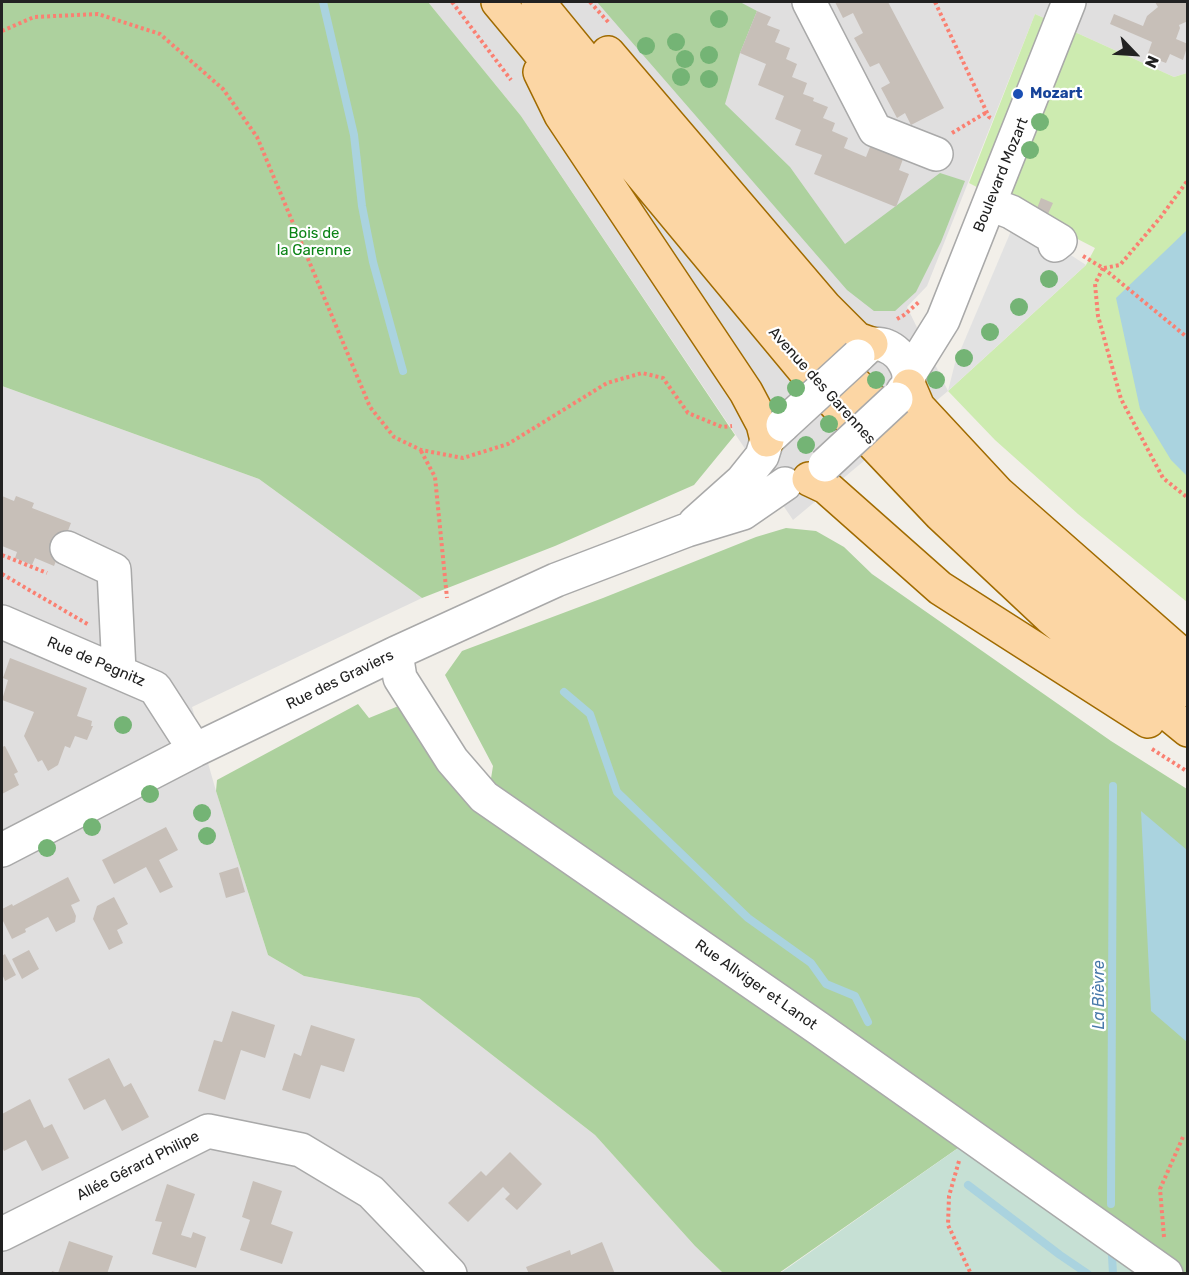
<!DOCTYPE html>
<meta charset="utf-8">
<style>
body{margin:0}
#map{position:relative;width:1189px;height:1275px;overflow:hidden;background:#f2efe9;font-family:Rubik,sans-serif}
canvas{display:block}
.frame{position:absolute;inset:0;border:3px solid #222;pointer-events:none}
.north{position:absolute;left:1105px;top:24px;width:60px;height:60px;-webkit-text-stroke:4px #fff;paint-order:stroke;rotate:115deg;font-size:16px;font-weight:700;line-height:24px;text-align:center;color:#222}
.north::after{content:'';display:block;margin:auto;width:21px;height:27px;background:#222;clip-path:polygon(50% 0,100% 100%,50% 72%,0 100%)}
</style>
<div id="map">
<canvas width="1189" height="1275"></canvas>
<div class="frame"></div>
<div class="north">N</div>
</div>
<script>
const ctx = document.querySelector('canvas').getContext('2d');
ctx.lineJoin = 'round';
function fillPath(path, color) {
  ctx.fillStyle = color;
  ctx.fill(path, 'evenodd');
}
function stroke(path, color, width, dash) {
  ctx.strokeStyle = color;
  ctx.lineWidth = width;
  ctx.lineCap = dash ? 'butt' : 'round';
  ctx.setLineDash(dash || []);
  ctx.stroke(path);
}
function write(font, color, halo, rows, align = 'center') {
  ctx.font = font + ' Rubik,sans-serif';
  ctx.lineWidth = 4.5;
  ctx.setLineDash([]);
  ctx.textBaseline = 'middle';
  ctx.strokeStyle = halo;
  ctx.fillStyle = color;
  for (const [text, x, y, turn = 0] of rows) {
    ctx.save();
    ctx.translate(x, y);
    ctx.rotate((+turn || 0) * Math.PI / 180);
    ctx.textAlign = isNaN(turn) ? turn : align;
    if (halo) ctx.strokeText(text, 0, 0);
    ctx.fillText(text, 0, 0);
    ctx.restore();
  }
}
fillPath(new Path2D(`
 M428,2H1187V73L1174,77L1035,14L927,286L907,307L948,391L793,520L521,116Z
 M2,386L259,479L422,598L192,707L216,791L268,955L304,976L419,998L595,1135L695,1246L723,1273H2Z`), '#e0dfdf');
fillPath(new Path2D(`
 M1035,14L1174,77L1187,73V602L1078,514L995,440L948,391L1086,265L1095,248L969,183Z`), '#cdebb0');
fillPath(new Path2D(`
 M2,2H428L521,116L735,435L694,485L555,546L422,598L259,479L2,386Z
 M597,2H740L757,11L740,53L725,104L790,167L845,244L940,173L965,181L941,242L916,292L895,311H874L847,290Z
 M786,528L816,531L844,547L872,574L1111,741L1187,789V1273H1154L961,1146L779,1273H723L695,1246L595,1135L419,998L304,976L268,955L216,791L217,780L358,704L369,718L401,705L489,791L493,766L445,675L462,651L603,598L756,537Z`), '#add19e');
fillPath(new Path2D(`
 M961,1146L1146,1274H779Z`), '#c6e0d4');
fillPath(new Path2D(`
 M1014,224L1046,239L1086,265L948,391L955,363Z`), '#e2e2e2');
fillPath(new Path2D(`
 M1187,230V476L1171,460L1140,409L1116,298Z
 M1141,811L1187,850V1042L1151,1011Z`), '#aad3df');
stroke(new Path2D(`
 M323,2L354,135L362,206L373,262L403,371
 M564,692L590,714L617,792L748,918L811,963L826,984L855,996L868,1022
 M968,1185L1060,1255L1088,1274
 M1111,1204L1113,786
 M1112,1256L1113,1274`), '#aad3df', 8);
fillPath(new Path2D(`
 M835,2H888L944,108L911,125L905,113L897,118L881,88L890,83L879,63L870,67L854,38L863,33L853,13L843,18Z
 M1155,2H1188V21L1179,25L1180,28L1176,39L1188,44L1183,60L1170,54L1166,63L1147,56L1152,42L1110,24L1114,14L1143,26L1147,16L1158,7Z
 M757,11L771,17L767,25L780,30L775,42L790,48L786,59L797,64L792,77L807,83L803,94L814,98L813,101L828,107L823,118L835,123L832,131L848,138L844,148L866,157L870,147L903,159L899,170L909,174L896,207L814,174L822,155L795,145L801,130L775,119L784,96L758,85L766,64L740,53Z
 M1041,198L1053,203L1047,216L1036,211Z
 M2,496L14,501L16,496L34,503L32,508L71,523L54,566L35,558L32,565L15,558L17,552L2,546Z
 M10,658L87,688L77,716L92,721L91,726H93L87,740L75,736L70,748L65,746L58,765L48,771L42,760L38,762L24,736L34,712L2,700L8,680L3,678Z
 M5,746L18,772L14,774L19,785L2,794V747Z
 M166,827L178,850L159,860L173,887L160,893L146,867L114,884L102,860Z
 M238,867L245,892L226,898L219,873Z
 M68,877L80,901L71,905L76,916L75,922L56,932L48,917L25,929L26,932L12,939L2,919V909L12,904L13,906Z
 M114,897L128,924L117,930L123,943L109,950L93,919L97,906Z
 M29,950L39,969L22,979L12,959Z
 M5,954L16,975L5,981L2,974V956Z
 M232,1011L275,1025L265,1058L241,1050L225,1100L198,1091L214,1040L222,1042Z
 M311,1025L355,1039L344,1072L321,1065L310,1099L282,1090L294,1053L301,1056Z
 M109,1058L124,1087L131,1083L149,1117L122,1131L105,1099L84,1110L68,1079Z
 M30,1099L44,1128L52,1124L69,1158L42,1171L26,1140L4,1151L2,1147V1114Z
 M510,1152L542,1184L517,1210L505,1199L510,1194L503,1187L468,1222L448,1203L481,1171L486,1176Z
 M253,1181L282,1191L271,1224L293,1232L282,1264L240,1250L250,1220L242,1217Z
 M167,1184L195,1194L181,1235L191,1238L193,1232L206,1237L196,1268L152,1254L162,1222L155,1221Z
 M69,1241L113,1256L107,1274H51L52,1271L58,1273Z
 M602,1242L615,1274H529L526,1267L570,1250L571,1255Z`), '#c7bfb8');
const minor = new Path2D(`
 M809,2L875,130L936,154
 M990,204L1011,212L1060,241L1055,245
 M858,356L871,344C875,344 882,344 886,346C902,352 918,377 903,391
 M910,373L943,320L1069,2
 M695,523L742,481L762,456L767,440L783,425
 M67,548L114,570L119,671
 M2,622L155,688L195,750
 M396,653L400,678L452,760L484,797L818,1028L1166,1274
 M2,850L195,750L396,653L556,580L687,530L743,513L785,484
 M2,1234L208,1131L301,1150L371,1192L450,1274`);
const major = new Path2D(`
 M498,2L809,376L940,514L1051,618L1188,730
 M538,2L829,357L961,492L1073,595L1188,690
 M608,53L825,307L857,339L871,344
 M540,72L561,115L746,392L763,424L767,440
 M909,386L918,407L998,493L1188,660
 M809,479L826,487L940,588L1148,721`);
stroke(minor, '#a9a9a9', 36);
stroke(major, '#a06b00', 36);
stroke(new Path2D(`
 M452,2L511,80
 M590,2L610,24
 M935,2L989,117L993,119
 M2,31L34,17L98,14L160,34L223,89L257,137L370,407L394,437L421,450L463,458L508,444L607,383L642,373L663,378L688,413L722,427L732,426
 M952,133L987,112
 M1083,256L1103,268L1188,338
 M1103,268L1095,284L1098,316L1121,399L1163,478L1188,498
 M1104,268L1120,265L1160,218L1188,180
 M897,319L904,315L919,302
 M421,451L435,477L447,598
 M2,555L47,573
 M2,574L89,625
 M1152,749L1188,772
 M959,1161L949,1196L948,1225L971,1274
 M1164,1237L1160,1189L1183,1137H1188`), '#fa8072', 4, [3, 3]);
stroke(minor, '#fff', 33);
stroke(major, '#fcd6a4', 33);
const minorBridge = new Path2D(`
 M783,425L858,356
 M825,465L896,399`);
stroke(minorBridge, '#a9a9a9', 36, []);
stroke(minorBridge, '#fff', 33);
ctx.fillStyle = '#74b475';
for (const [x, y] of [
 [719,19],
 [676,42],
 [646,46],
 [709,55],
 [685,59],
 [681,77],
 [709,79],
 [1040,122],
 [1030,150],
 [1049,279],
 [1019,307],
 [990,332],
 [964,358],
 [876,380],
 [936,380],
 [796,388],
 [778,405],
 [829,424],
 [806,445],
 [123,725],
 [150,794],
 [202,813],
 [92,827],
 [207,836],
 [47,848]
]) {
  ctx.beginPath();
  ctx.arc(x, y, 9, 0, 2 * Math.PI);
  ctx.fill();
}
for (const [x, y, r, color] of [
 [1018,94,6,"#1a4fb4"]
]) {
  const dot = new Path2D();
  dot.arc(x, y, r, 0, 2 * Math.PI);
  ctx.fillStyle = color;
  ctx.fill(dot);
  stroke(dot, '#fff', 2);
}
write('bold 15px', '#164399', '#fff', [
 ["Mozart",1030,94]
], 'left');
write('15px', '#222', '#fff', [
 ["Boulevard Mozart",1001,175,-68],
 ["Avenue des Garennes",822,386,48],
 ["Rue de Pegnitz",96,662,23],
 ["Rue des Graviers",340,680,-26],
 ["Rue Allviger et Lanot",756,985,35],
 ["Allée Gérard Philipe",138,1166,-27]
]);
write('15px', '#0c8416', '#fff', [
 ["Bois de",314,234],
 ["la Garenne",314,251]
]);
write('italic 16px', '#4a7aab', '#fff', [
 ["La Bièvre",1099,995,-90]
]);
</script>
